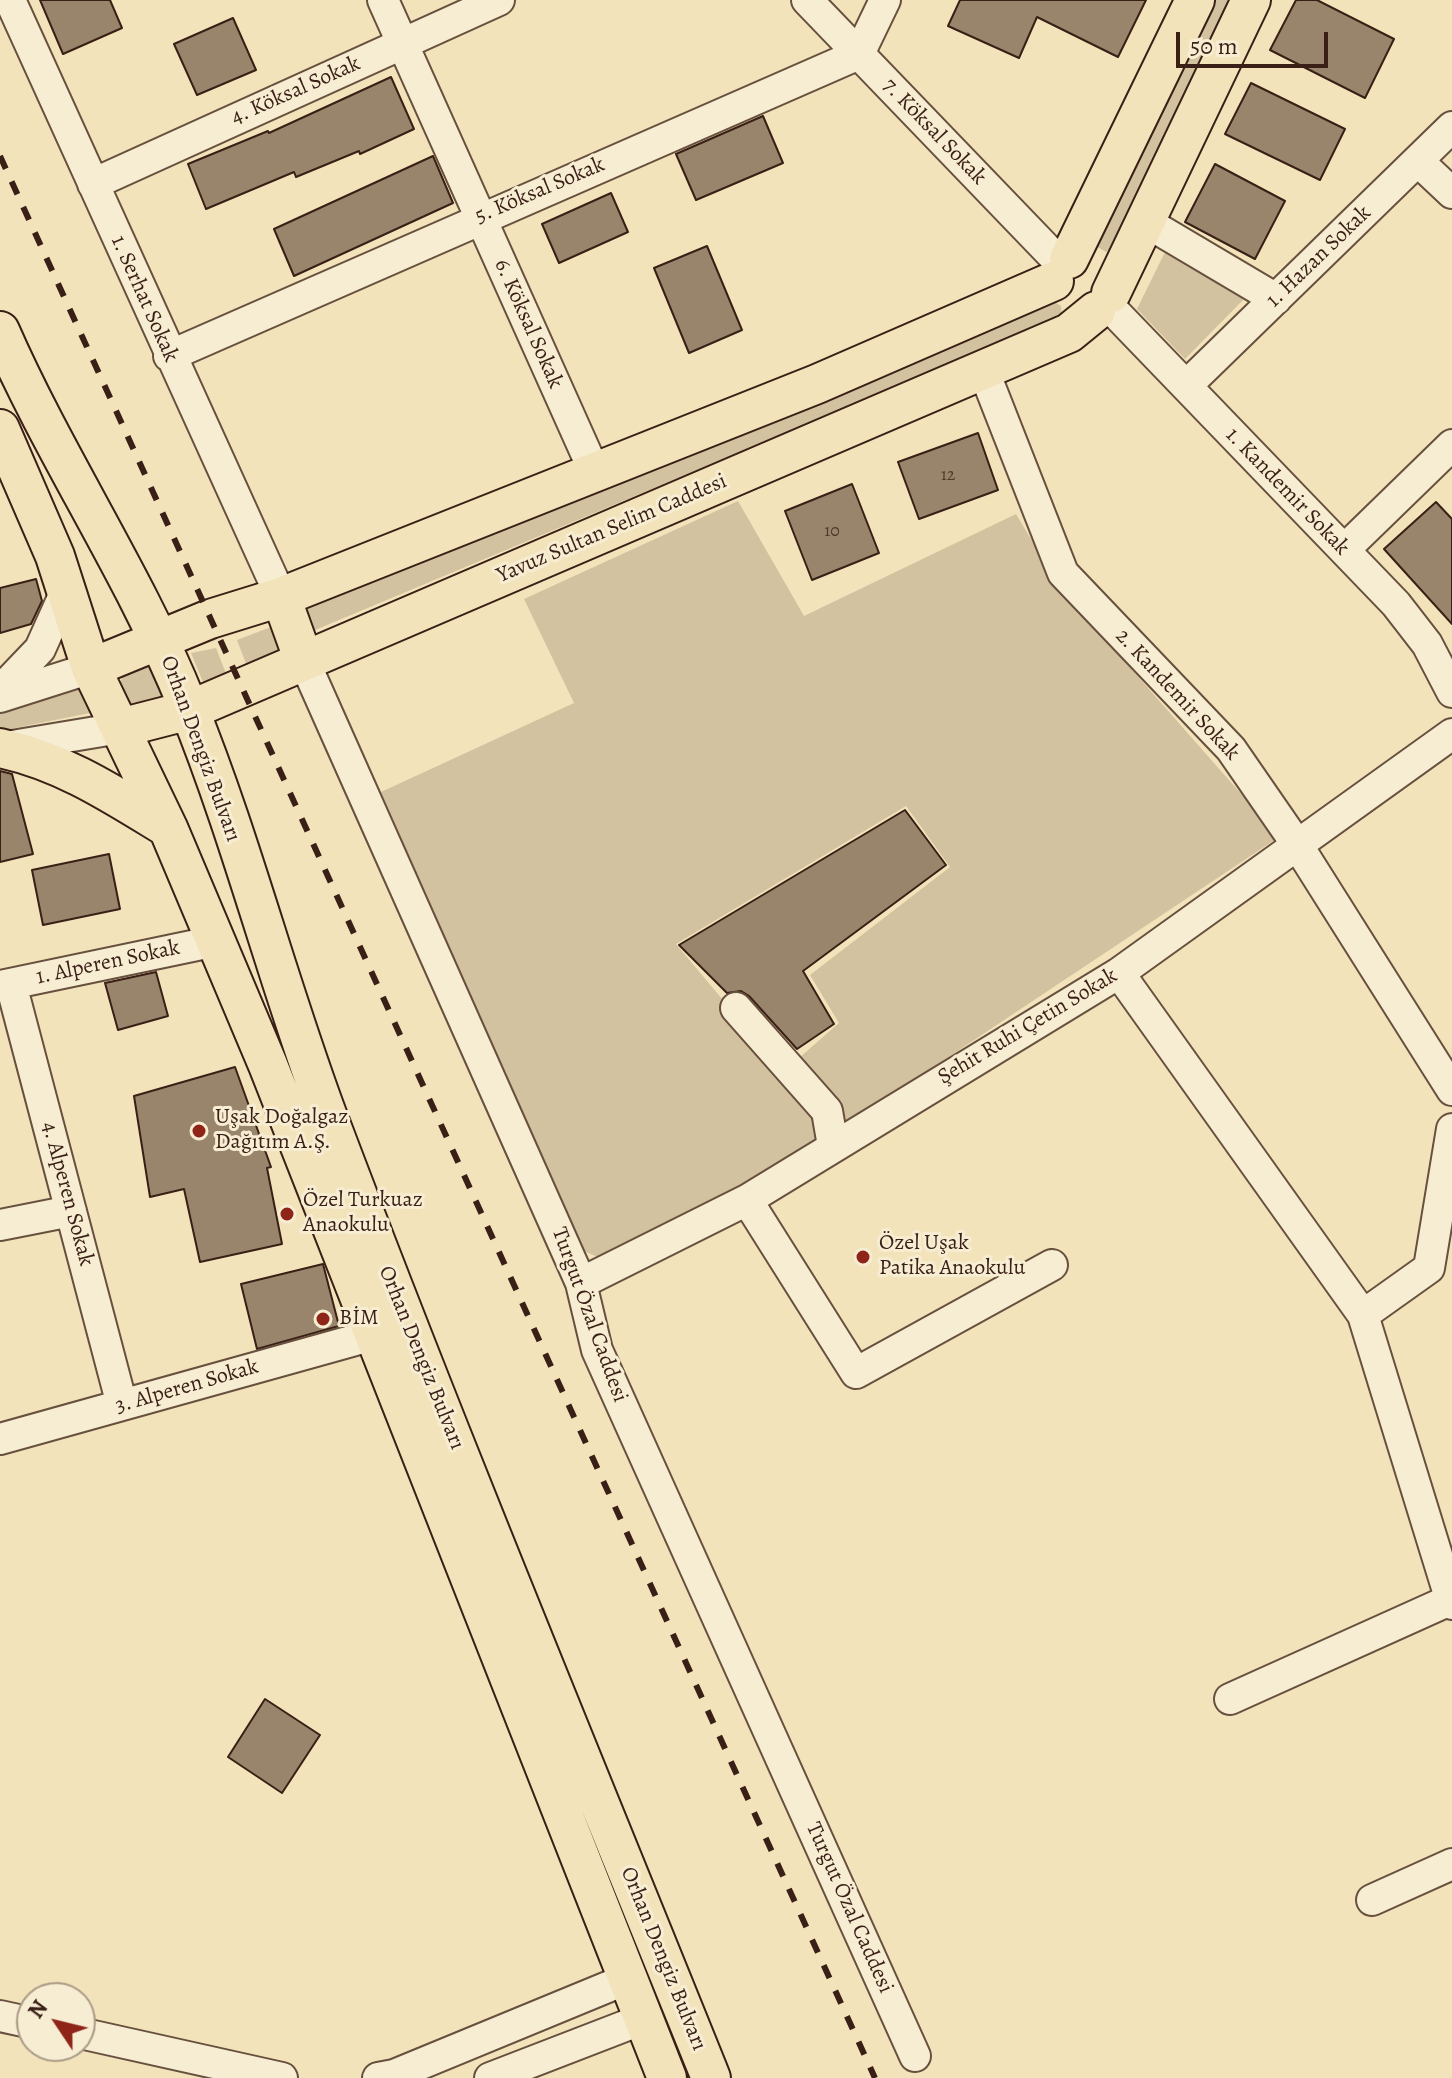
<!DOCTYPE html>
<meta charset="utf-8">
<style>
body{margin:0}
#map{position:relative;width:1452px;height:2078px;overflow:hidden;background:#f2e3bb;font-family:Alegreya,serif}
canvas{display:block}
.north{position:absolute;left:16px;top:1982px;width:80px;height:80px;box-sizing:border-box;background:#f7edd3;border:2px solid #ab9b87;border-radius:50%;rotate:305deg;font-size:22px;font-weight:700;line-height:32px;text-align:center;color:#391f15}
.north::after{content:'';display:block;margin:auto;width:28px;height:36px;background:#8f2418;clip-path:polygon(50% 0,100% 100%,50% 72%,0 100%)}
.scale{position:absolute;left:1176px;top:32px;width:152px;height:36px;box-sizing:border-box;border:4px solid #391f15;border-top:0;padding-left:10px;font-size:24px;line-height:28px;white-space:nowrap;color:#391f15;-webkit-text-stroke:6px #f7edd3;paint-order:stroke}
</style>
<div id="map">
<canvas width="1452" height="2078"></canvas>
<div class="north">N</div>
<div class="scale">50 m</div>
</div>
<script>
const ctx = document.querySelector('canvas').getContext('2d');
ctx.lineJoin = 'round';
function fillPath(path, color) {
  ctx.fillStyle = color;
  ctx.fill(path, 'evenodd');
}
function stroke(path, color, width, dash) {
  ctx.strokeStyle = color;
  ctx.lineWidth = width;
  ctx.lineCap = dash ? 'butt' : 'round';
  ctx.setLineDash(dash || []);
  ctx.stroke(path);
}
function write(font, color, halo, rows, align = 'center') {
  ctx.font = font + ' Alegreya,serif';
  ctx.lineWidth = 6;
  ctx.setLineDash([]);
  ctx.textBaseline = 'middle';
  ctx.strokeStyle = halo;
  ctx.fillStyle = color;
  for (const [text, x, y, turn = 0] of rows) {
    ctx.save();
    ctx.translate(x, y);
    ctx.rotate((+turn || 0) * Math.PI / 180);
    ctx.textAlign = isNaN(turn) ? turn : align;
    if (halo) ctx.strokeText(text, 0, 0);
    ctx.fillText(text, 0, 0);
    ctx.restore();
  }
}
fillPath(new Path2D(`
 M1214,0H1238L1114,247L1106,252L1096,246L1094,237Z
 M1166,250L1245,298L1185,359L1137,309Z
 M1053,301L1061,306L1062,317L308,633L298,609Z
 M738,501L804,616L1016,514L1061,589L1279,837L848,1124L799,1058L839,1023L810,975L950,867L906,806L676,944L817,1112V1147L602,1259L584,1251L381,792L574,703L524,599Z
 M279,624L288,649L248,669L237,640Z
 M216,648L227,676L205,687L191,653Z
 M146,665L165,679L163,702L129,709C114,680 117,677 146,665Z
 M78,685L90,713L0,731V709Z`), '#d3c29f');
const building = new Path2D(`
 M40,0H110L122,28L63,54Z
 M960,0H1146L1118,57L1037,17L1019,58L948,26Z
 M1296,0H1317L1394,39L1365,98L1270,50Z
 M233,18L256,70L197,95L174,44Z
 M391,77L414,129L360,154L359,151L296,177L294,172L206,209L188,164L268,131L269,133Z
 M1251,83L1345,129L1320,180L1225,134Z
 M763,116L783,163L696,200L676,154Z
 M433,156L453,203L294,276L274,229Z
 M1215,164L1285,201L1255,259L1185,222Z
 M611,193L628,232L559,263L542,224Z
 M707,246L742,330L689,353L654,268Z
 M978,433L998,490L919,519L898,462Z
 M852,484L879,553L812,580L785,511Z
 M1436,502L1452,519V624L1384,549Z
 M36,579L42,601L31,624L0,633V588Z
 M0,771L12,774L33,854L0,862Z
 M905,810L946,865L803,971L834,1024L797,1049L749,996L741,991L727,993L679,945Z
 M109,854L120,909L43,925L32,870Z
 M156,972L168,1016L118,1030L105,983Z
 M235,1067L271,1167L267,1168L282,1244L200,1262L184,1189L150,1197L134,1096Z
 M323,1264L339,1326L257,1349L241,1284Z
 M265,1699L320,1735L282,1793L228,1757Z`);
fillPath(building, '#99856b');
stroke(building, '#391f15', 2);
const minor = new Path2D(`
 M10,0L281,597
 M383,0L595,473
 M807,0L1062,265
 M1418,161L1452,193
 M93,184L499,0
 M1146,222L1276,299
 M1106,303L1396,604L1427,644L1452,692
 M169,356L859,54L885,0
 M983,369L1063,573L1231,749L1298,846L1452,1090
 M1186,386L1452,127
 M1344,550L1452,445
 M304,661L581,1283L597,1350L915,2056
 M0,691L40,649L66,591
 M0,697L91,668
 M6,747L120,728
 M1119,973L1363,1315
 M11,984L122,1405
 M0,986L216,941
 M736,1008L827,1111L833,1146
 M1452,1129L1429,1268L1363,1315L1452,1604
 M747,1200L856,1373L1052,1265
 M0,1225L71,1211
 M581,1283L747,1200L1119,973L1452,734
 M0,1439L373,1335
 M1230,1699L1450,1600
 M1372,1900L1452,1864
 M0,2016L32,2023
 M80,2033L282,2078
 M378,2078L394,2075L627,1979
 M490,2078L643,2019`);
const major = new Path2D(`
 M1069,259L1195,0
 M1111,293L1251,0
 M0,331C56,459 135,575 187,704C242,839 277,981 328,1117C450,1440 582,1758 711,2078
 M0,429L55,556L91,668L168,828L268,1065L667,2078
 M281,597L304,661
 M91,668L210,619L281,597L817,384L1054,281
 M120,728L190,710L1069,333L1096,311
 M0,748C63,761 114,795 168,828`);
stroke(minor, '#67503e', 34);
stroke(major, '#391f15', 42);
stroke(minor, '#f7edd3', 30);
stroke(major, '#f2e3bb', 38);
stroke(new Path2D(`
 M0,156L875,2078`), '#391f15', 6, [14, 14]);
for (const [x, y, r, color] of [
 [199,1131,8,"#8f2418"],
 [287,1214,8,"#8f2418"],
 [863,1257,8,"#8f2418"],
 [323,1319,8,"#8f2418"]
]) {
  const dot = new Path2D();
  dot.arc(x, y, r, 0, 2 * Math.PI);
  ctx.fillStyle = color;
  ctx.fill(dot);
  stroke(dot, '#f7edd3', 3);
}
write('18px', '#51382a', null, [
 ["12",948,476],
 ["10",832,532]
]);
write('22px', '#391f15', '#f7edd3', [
 ["4. Köksal Sokak",296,91,-24],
 ["7. Köksal Sokak",934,132,46],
 ["5. Köksal Sokak",540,191,-23],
 ["1. Hazan Sokak",1319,257,-44],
 ["1. Serhat Sokak",144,299,66],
 ["6. Köksal Sokak",528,324,66],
 ["1. Kandemir Sokak",1287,492,46],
 ["Yavuz Sultan Selim Caddesi",612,529,-23],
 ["2. Kandemir Sokak",1177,695,47],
 ["Orhan Dengiz Bulvarı",200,749,70],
 ["1. Alperen Sokak",108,963,-12],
 ["Şehit Ruhi Çetin Sokak",1028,1027,-31],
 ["4. Alperen Sokak",67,1194,75],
 ["Turgut Özal Caddesi",589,1315,70],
 ["Orhan Dengiz Bulvarı",421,1358,68],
 ["3. Alperen Sokak",187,1387,-16],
 ["Turgut Özal Caddesi",849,1908,66],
 ["Orhan Dengiz Bulvarı",663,1959,68]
]);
write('22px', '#391f15', '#f7edd3', [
 ["Uşak Doğalgaz",215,1118],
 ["Dağıtım A.Ş.",215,1143],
 ["Özel Turkuaz",303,1201],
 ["Anaokulu",303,1226],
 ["Özel Uşak",879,1244],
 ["Patika Anaokulu",879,1269],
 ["BİM",339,1319]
], 'left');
</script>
